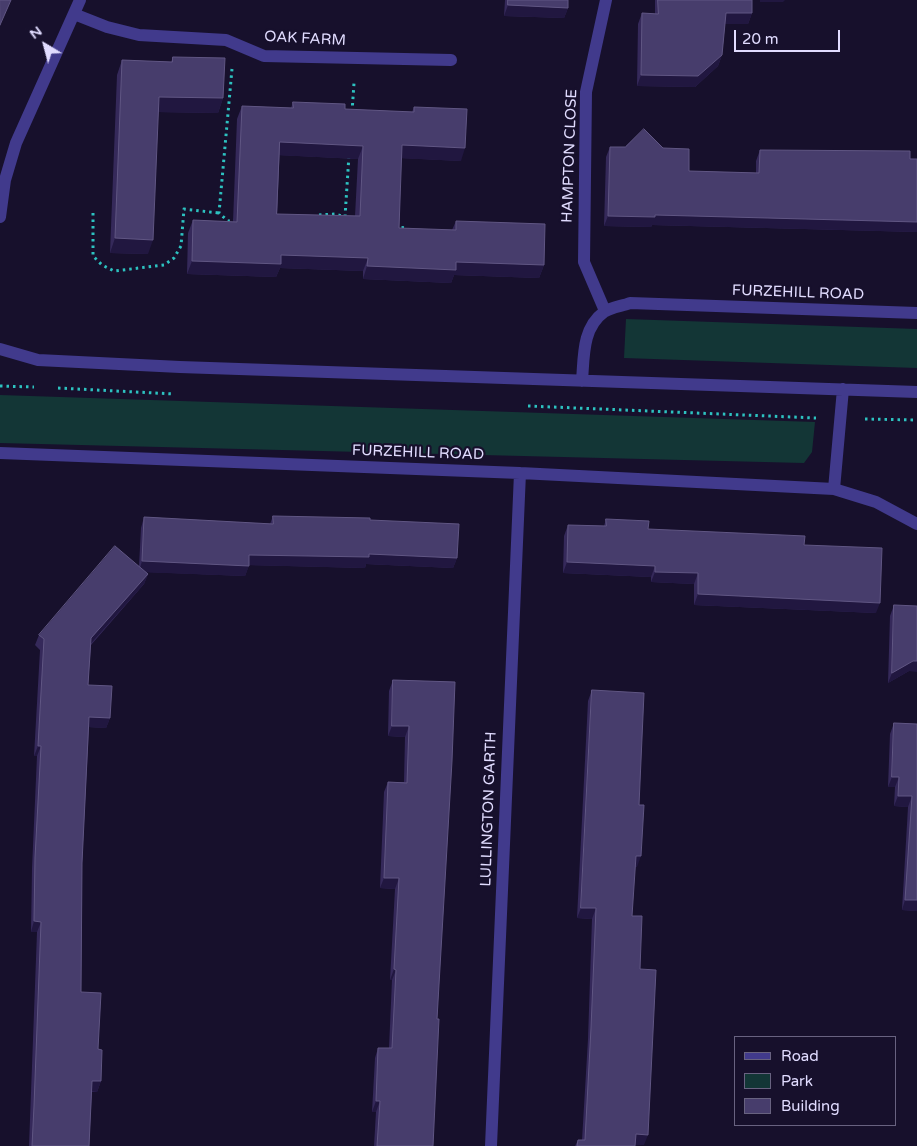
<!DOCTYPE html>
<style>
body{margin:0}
#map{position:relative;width:917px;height:1146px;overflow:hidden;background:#17102c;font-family:"Varela Round",sans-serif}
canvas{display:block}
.legend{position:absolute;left:734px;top:1036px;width:162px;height:90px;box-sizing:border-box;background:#17102c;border:1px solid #686280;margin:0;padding:6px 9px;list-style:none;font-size:15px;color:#e1dcff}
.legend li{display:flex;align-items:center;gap:10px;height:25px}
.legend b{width:25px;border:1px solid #686280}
.north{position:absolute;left:20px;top:20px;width:50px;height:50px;-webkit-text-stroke:4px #17102c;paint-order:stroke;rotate:323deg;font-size:14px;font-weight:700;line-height:20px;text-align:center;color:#e1dcff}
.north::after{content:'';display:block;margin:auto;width:18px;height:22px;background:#e1dcff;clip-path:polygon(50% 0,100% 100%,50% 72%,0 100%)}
.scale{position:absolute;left:734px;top:30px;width:106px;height:22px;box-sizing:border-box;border:2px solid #e1dcff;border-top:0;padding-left:6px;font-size:15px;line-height:18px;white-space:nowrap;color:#e1dcff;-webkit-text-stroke:4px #17102c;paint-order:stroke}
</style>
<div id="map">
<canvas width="917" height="1146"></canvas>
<ul class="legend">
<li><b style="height:6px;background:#413a8c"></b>Road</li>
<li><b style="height:14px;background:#133636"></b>Park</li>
<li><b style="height:14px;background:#473d6c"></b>Building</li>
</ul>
<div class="north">N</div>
<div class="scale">20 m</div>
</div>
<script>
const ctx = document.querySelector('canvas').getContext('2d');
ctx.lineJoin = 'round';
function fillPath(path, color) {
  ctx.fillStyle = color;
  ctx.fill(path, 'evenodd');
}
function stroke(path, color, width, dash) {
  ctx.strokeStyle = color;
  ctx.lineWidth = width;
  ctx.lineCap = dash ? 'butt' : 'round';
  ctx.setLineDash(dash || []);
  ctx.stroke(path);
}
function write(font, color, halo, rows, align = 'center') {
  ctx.font = font + ' "Varela Round",sans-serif';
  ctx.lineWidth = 4.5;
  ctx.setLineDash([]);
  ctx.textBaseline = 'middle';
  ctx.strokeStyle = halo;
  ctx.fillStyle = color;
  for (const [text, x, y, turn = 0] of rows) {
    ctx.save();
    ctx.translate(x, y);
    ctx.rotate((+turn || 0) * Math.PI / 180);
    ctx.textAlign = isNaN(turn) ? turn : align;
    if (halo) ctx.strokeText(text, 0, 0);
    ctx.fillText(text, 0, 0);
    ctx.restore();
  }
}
fillPath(new Path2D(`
 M626,319L917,329V368L624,358Z
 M0,395L815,422L812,452L804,463L0,443Z`), '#133636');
stroke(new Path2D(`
 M232,69L219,213L228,221L235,220
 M352,112L354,83
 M93,213V256L102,265L114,271L164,265L174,258L181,246L184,209L219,213
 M319,215L335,214L342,216
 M345,217L349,155
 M395,227L408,228
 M0,386L34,387
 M58,388L174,394
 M528,406L816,418
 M865,419L917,420`), '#2dc2c0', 3, [2.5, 4]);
stroke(new Path2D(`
 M74,14L107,27L139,35L226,40L264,56L451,60
 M0,217L5,180L16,143L80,0
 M605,311L584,262L586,92L606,0
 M0,349L38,360L180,367L917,392
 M582,381C584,357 582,328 604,312C611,307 623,306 630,303L917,313
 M0,453L520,473L834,489L876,502L917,524
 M834,489L843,389
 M491,1146L520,473`), '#413a8c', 12);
fillPath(new Path2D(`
 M505,0H568V8L564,18L504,16Z
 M655,0H752V13L748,24H725L722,55L718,66L695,87L637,86L638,24L642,13L655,14Z
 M173,57L223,98L218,113L158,112L148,254L110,253L117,75L122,60L171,62Z
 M293,102L345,109L412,112L414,107L461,161L401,158L399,228L452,230L456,221L544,265L539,278L454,275L451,283L363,279V271L280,268L276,277L187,274L188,233L193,220L233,222L237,119L242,106L291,108ZM279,155L358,159L355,216L277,214Z
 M610,147L663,148L689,171L756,173V161L760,150L917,159V232L652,225L651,227L604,226L606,157Z
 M273,516L370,520L457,558L453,568L366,564L365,568L249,565L245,576L146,572L148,574L144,584L91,645L88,685L110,718L106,728L89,727L82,863L81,992L98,1049L101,1081L97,1092H92L89,1146H29L37,932H31L32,868L37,756H34L40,650L35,645L39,635L139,566L141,528L144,517L270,524Z
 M606,519L648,529L804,545L876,613L694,605V584L651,582V577L563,573L564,536L568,525L604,526Z
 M894,605L909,671L888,683L890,616Z
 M393,680L455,682L437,1019L433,1146H374L376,1112H372L375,1058L378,1048H389L392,980H390L395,889L380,888L384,792L388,782H404L405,737L388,736L389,691Z
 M592,690L639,805L637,867H635L632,916L640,969L644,1145L575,1146L578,1140H582L588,1039L592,919L577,918L588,701Z
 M894,723L917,724V911L902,910L908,807L894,806L895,787H888L890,734Z`), '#35295a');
fillPath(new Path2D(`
 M760,0H785L783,2H760Z
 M508,5L568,8L564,18L504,16Z
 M726,13H752L748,24H722Z
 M722,55L718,66L695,87L637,86L641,75Z
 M159,97L223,98L218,113L153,112Z
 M280,142L363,146L358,159L275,155Z
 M402,145L465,148L461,161L397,158Z
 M655,215L917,222V232L652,225L651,227L604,226L608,216Z
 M115,238L153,240L148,254L110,253Z
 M281,255L368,258L363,271L280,268L276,277L187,274L192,261Z
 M456,262L544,265L539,278L454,275L451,283L363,279L367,266Z
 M369,554L457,558L453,568L366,564L365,568L245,565L249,555Z
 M142,561L249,566L245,576L139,572Z
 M567,562L655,566L651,577L563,573Z
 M655,572L698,573L694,584L651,582Z
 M148,574L144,584L87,648L91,638Z
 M698,594L880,603L876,613L694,605Z
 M913,661H917V672L909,671L888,683L892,673Z
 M89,717L110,718L106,728L85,727Z
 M392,726H409L405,737L388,736Z
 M38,746H41L37,756H34Z
 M892,777H899L895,787H888Z
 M898,796H912L908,807L894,806Z
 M636,856H641L637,867L632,866Z
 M384,878H399L395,889L380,888Z
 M905,900H917V911L902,910Z
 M581,908H596L592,919L577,918Z
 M34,921L41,922L37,932H31Z
 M394,969L396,970L392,980H390Z
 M92,1081H101L97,1092L89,1091Z
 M376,1101H380L376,1112H372Z
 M636,1134L648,1135L644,1145H632Z`), '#211740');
const building = new Path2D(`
 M0,0H11L0,25Z
 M508,0H568V8L508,5Z
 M658,0H752V13H726L722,55L698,76L641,75L642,13L658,14Z
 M173,57L225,58L223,98L159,97L153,240L115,238L122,60L172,62Z
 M293,102L345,104V109L414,112V107L467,109L465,148L402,145L399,228L456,230V221L545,224L544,265L456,262V270L367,266L368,258L281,255V264L192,261L193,220L237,222L242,106L293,108ZM280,142L363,146L360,216L277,214Z
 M644,129L663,148L689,149V171L759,173L760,150L910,151V159H917V222L655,215V217L608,216L610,147H625Z
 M273,516L370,518V520L459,524L457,558L369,554V557L249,555V566L142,561L144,517L273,524Z
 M606,519L649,521L648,529L805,536L804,545L882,548L880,603L698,594V573L655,572V566L567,562L568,525L606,526Z
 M115,546L148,574L91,638L88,685L112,686L110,718L89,717L82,863L81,992L101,993L98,1049L102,1050L101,1081H92L89,1146H32L34,1106L41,922L34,921L35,858L41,746H38L44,639L39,635Z
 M894,605L917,606V661H913L892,673Z
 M393,680L455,682L452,761L437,1019H439L433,1146H377L380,1101H376L378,1048H392L396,970L394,969L399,878H384L388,782L407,783L409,726H392Z
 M592,690L644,693L639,805H644L641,856H636L632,916H642L640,969L656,970L648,1135L636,1134L635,1146H577L578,1140H585L591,1028L596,908H581Z
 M894,723L917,724V900H905L912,796H898L899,777H892Z`);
fillPath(building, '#473d6c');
stroke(building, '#605683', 1);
write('15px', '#e1dcff', '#17102c', [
 ["OAK FARM",305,39,3],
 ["HAMPTON CLOSE",570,156,-88],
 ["FURZEHILL ROAD",798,293,2],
 ["FURZEHILL ROAD",418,453,2],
 ["LULLINGTON GARTH",489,809,-88]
]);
</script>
